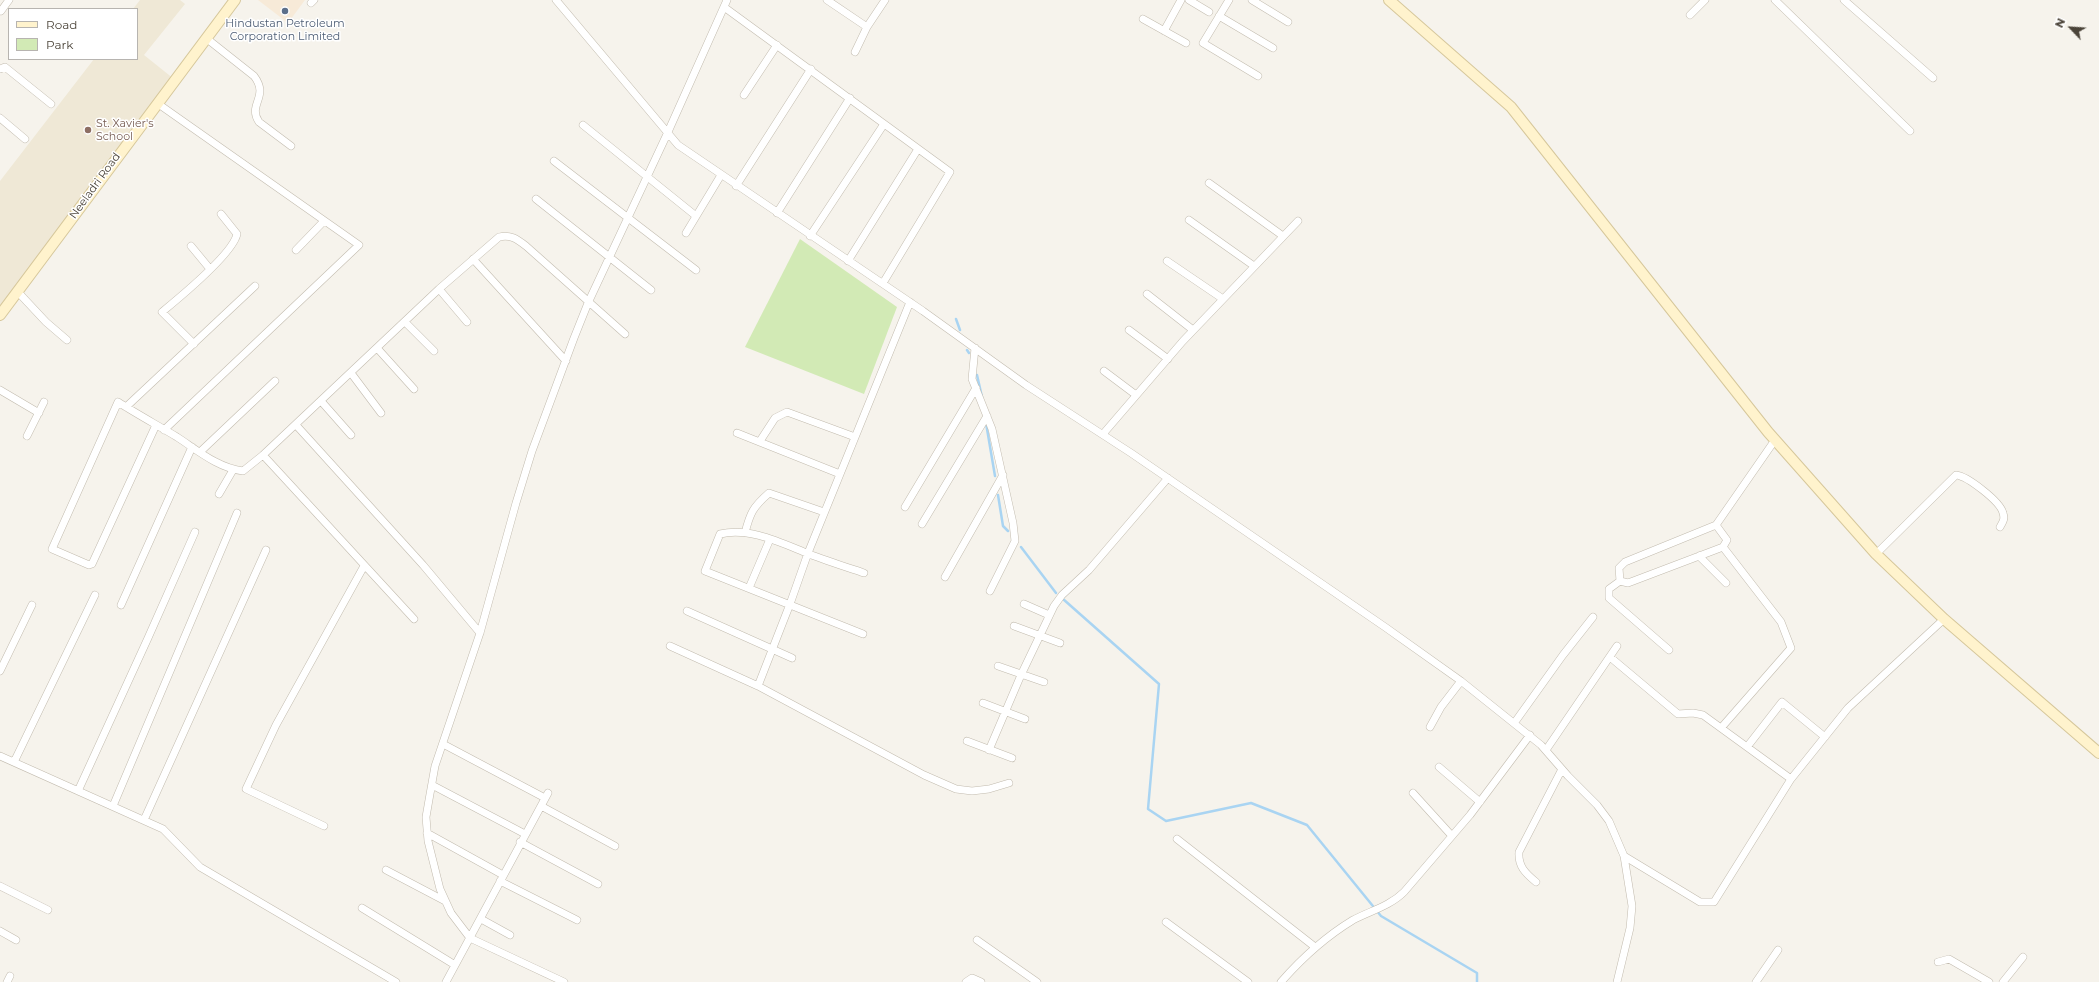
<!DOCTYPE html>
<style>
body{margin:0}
#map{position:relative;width:2099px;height:982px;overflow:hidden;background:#f6f3ec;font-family:Montserrat,sans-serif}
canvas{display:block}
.legend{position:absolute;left:8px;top:8px;width:130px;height:52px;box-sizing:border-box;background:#fff;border:1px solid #b7b4b0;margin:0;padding:5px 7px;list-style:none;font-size:12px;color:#4b4439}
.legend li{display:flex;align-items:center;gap:8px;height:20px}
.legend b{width:20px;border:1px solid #b7b4b0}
.north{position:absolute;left:2051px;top:8px;width:40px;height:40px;-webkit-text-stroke:3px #fff;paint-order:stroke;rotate:295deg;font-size:11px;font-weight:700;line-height:16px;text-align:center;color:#4b4439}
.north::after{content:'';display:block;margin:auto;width:14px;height:18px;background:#4b4439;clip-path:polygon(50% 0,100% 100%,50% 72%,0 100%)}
</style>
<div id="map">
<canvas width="2099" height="982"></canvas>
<ul class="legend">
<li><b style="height:5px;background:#fff3cd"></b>Road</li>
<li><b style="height:11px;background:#d2eab5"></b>Park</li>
</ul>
<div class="north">N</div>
</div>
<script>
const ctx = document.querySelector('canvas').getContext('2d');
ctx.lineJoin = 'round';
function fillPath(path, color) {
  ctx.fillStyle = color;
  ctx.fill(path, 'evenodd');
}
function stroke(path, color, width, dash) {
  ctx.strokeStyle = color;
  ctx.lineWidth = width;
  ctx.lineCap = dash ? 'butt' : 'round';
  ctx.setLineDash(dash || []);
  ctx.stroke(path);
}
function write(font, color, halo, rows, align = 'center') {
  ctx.font = font + ' Montserrat,sans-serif';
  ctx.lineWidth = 3;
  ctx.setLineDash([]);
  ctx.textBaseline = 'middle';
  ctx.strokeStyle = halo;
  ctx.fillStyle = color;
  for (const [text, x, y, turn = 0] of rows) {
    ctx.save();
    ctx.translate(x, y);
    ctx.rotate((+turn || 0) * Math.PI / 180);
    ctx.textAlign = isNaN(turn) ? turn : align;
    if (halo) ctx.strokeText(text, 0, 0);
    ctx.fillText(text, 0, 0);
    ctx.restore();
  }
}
fillPath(new Path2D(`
 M258,0H305L288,23Z`), '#f7ead8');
fillPath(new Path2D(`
 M140,0H180L185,4L144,55L174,79L0,315V181L94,59H137V9H133Z`), '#efe8d6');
fillPath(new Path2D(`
 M800,239L897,307L864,394L745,347Z`), '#d2eab5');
stroke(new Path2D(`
 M956,319L960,330
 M967,350L969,353
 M977,375L982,397
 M986,423L995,476
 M998,495L1003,526L1008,531
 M1021,547L1056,593
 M1063,599L1159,684L1148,809L1166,821L1251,803L1307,825L1381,916L1477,973V982`), '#a9d4f2', 2.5);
const street = new Path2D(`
 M556,0L678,145L923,311L1026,385L1131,453L1385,627L1461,681L1541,745L1568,776L1597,805L1609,821L1624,856L1632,906L1630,928L1617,982
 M827,0L867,27
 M1189,0L1209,12
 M1229,0L1203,43L1258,76
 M1252,0L1288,22
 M1775,0L1910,131
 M1844,0L1933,78
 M311,3L314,0
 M724,7L950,172L883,283
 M1,11L9,0
 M1690,15L1705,0
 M1219,16L1273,48
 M1143,19L1186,43
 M1164,31L1181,0
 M206,38L254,76C270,97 247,104 259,122L291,146
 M855,52L867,27L885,0
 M0,69L5,67L51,104
 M744,95L777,45
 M157,103L359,245L164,430
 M0,118L25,139
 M583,125L696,216
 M554,161L696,270
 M1209,183L1283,236
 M736,186L811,69
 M536,199L651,290
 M777,213L850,98
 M1189,220L1254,266
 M686,233L721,175
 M810,236L884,124
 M191,246L210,269
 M296,250L324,221
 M473,259L566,361
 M848,261L918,149
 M1167,261L1223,299
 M439,289L467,322
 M17,291L46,322L67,340
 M1147,294L1193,330
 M405,322L434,351
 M1129,330L1168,359
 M194,344L162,312C179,298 233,254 237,234L221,214
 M377,348L414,389
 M975,348L972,379L992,429L1013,523L1015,541L990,591
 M1104,371L1136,395
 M351,373L381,413
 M0,390L39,413
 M321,401L351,435
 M126,407L255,286
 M156,425L92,564L89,565L52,549L118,402C137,414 157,425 177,437C197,450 218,468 243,471L263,455L439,289L499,237C510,234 517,239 526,246L625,334
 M296,425L423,565L480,633
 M737,433L840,474
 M1103,434L1183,341L1298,221
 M27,436L44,402
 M760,441L775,418L787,412L855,437
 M200,452L275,381
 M263,455L414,619
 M219,494L233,470
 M905,507L976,388
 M922,524L987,416
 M1716,525L1727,540L1723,547L1628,583L1620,581L1619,568L1625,562L1716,525L1775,440
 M745,533C750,513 753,507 769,493L824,512
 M1876,554L1956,475C1967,476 2000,501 2003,513C2005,519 2003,522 2000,527
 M1699,556L1726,583
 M945,577L1003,475
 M1620,581L1609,589V598L1669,650
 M749,588L770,539
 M1024,604L1049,615
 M121,605L192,447
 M687,611L792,658
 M1014,626L1060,643
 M863,634L705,571L720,534C750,527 781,543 809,554C827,561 846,567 864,573
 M670,646L758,686L924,775L956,789L972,791L989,789L1009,783
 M1610,657L1678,714L1693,713L1703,715L1791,779
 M998,666L1044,682
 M0,671L32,605
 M758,686L790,604L808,553L910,302
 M983,703L1025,719
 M1515,722L1563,655L1593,617
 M1430,727L1441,707L1461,681
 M1721,728L1791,648L1781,622L1723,547
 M967,741L1012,758
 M443,744L545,798
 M1747,747L1782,702L1825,737
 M989,750L1021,675L1054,606L1062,595L1089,570L1168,478
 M1546,750L1617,646
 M0,756L163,829L200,867L396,982
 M14,762L95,595
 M1439,767L1480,802
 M432,785L525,834
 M78,791L148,638L195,532
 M1413,793L1452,836
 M113,806L237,513
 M541,806L615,846
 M144,820L266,550
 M324,826L246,789L276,725L364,566
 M427,833L503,875
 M1177,839L1315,947
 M520,842L598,884
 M1624,856L1700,902H1714L1791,779L1848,708L1944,619
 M386,870L445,901
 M500,881L577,920
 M1536,882C1525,873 1518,866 1519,852L1562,769
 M0,886L48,910
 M362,908L455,965
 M481,919L510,935
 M1166,922L1248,982
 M0,931L16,940
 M977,940L1037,982
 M1938,962L1949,959L1989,982
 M7,982L10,976
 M446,982L548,793
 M564,982L470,938L451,913L440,889L428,841L426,817L430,794L435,766L480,633L516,503L532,451L574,338L588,303L668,132L727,0
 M966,982L972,978L981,982
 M1281,982C1302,958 1325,937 1353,920C1370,911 1390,906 1404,892L1470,815L1530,735
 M1756,982L1778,950
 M2003,982L2023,957`);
const secondary = new Path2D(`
 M1389,0L1511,107L1768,432L1876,554L1944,619L2099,753
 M0,315L235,0`);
stroke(street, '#c2bbae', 8);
stroke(secondary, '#d6c79b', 12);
stroke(street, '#fff', 7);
stroke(secondary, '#fff3cd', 10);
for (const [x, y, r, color] of [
 [285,11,4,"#5c6f8a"],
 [88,130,4,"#8d6e63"]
]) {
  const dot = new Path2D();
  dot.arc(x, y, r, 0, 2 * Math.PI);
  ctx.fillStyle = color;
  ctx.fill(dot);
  stroke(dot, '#fff', 1.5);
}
write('11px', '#4e5e75', '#fff', [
 ["Hindustan Petroleum",285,24],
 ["Corporation Limited",285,37]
]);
write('11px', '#785e54', '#fff', [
 ["St. Xavier's",96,124],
 ["School",96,137]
], 'left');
write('11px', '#4b4439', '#fff', [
 ["Neeladri Road",95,186,-54]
]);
</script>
